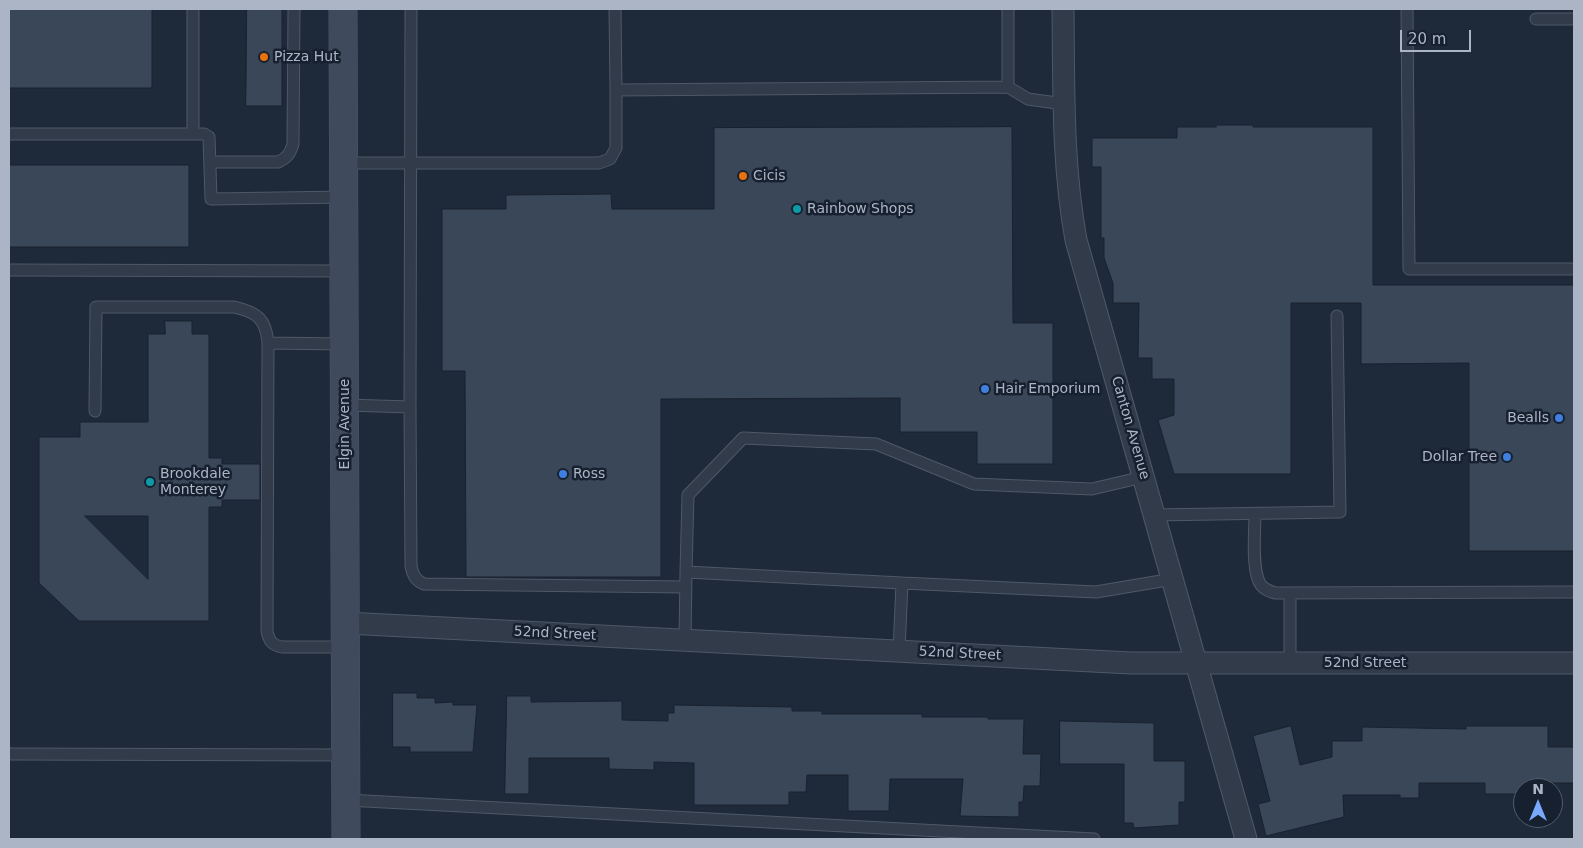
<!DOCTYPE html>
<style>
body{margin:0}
#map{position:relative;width:1583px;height:848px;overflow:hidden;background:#1e2939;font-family:"DejaVu Sans",sans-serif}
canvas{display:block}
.frame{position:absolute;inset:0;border:10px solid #acb5c6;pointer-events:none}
.north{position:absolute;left:1513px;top:778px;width:50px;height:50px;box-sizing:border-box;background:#17202e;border:1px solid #535c6b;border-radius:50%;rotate:0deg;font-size:14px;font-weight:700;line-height:20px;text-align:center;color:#acb5c6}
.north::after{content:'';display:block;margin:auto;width:18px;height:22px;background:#78a9ff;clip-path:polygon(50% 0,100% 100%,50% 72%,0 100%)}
.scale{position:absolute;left:1400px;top:30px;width:71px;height:22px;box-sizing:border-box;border:2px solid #acb5c6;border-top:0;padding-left:6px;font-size:15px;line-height:18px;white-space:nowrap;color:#acb5c6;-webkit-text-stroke:4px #17202e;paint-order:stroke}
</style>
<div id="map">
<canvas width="1583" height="848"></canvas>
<div class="frame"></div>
<div class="north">N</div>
<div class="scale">20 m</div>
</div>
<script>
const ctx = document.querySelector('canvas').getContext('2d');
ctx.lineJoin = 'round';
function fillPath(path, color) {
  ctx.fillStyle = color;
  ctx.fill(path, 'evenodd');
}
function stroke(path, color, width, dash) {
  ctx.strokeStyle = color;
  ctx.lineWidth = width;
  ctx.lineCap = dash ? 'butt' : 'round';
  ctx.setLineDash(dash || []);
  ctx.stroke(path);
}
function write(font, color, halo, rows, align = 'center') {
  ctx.font = font + ' "DejaVu Sans",sans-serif';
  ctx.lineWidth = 5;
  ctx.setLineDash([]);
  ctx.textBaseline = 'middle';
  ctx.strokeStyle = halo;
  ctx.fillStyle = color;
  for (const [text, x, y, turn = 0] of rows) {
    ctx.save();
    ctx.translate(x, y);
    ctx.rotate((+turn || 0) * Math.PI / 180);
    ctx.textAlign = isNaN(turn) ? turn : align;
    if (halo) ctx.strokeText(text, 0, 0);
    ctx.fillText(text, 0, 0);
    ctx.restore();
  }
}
const building = new Path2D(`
 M9,9H152V88H9Z
 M247,9H282V106H246Z
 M1216,125H1253V127H1373V285H1574V551H1469V363L1361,364V303H1291V474H1174L1158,420L1174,415V379H1152V358H1138L1139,303H1113V283L1104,258V238H1101V167H1092V138H1177V127H1216Z
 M1012,127L1013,323H1053V464H977V432H900V398L661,399V577H466L465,371H442V209H506V195L611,194L612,209H714V128Z
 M9,165H189V247H9Z
 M165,321H192V334H209V458H222V464H260V500H222V507H209V621H79L39,583V437H80V422H148V334H165ZM85,516H148V579Z
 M393,693H417V698H435V703L453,702V705H477L473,752H410V747H393Z
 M507,696H531V702L622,701V720L668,721V713H674V705L792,707V711H822V714H922V717H988V719H1024L1023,754H1041L1040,786H1024L1023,802H1019V817L960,816L963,779H890L889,811H848V775H807L806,792H789V805H694V763L654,762V770L609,769V758H529V794H505Z
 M1060,721L1154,723V761H1185V802H1179V825L1134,828L1133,823H1124V764H1060Z
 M1291,726L1300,765L1332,757V741H1362V727L1466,729V726H1548V747H1574V783H1524L1523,794H1485V783H1419V798H1400V795H1343L1344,817L1266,836L1258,804L1270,801L1253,736Z`);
fillPath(building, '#394759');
stroke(building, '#192230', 1);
const lane = new Path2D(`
 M615,9L616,90
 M1008,9V87
 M1407,9L1409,269H1574
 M1536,19H1574
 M9,134H193V9
 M193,134H204L209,137L211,199L345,197
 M211,162H278C287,158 290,154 293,144L294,9
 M345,163H599L610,159L616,148V90L1008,87L1028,99L1064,104
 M9,270L344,271
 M268,343L267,631C269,641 272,645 282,647H345
 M345,405L410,407L411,9
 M410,407L411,566C413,575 415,580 424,584L686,587
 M95,411L96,307H234C257,312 266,319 268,343L345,344
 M1255,514C1255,530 1251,572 1261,585C1265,590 1269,591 1275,593L1574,592
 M1154,515L1340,512L1337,316
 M686,572L688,495L743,438L876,444L974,484L1092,489L1143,477
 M902,583L1096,592L1173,579
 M1290,593V663
 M685,640L686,572L902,583L899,651
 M9,754L346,755
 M346,800L1094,839`);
const street = new Path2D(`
 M1063,9C1064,86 1062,164 1076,240L1246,839
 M346,623L1131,663H1574`);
const secondary = new Path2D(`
 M343,9L346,839`);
stroke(lane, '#4f5867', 13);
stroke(street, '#4f5867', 23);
stroke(secondary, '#4f5867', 29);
stroke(lane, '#323b49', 11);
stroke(street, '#323b49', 21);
stroke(secondary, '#3f4a5d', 28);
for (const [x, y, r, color] of [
 [264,57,5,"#e8710a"],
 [743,176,5,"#e8710a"],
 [797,209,5,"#0f9aa8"],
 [985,389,5,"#3f7fe0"],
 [1559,418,5,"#3f7fe0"],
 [1507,457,5,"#3f7fe0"],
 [563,474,5,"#3f7fe0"],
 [150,482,5,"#0f9aa8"]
]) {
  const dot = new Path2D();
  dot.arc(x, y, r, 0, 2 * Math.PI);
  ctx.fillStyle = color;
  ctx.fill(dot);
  stroke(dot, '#17202e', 2);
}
write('14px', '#acb5c6', '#17202e', [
 ["Pizza Hut",274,57],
 ["Cicis",753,176],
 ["Rainbow Shops",807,209],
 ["Hair Emporium",995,389],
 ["Bealls",1549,418,"right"],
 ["Dollar Tree",1497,457,"right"],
 ["Brookdale",160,474],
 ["Monterey",160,490],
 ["Ross",573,474]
], 'left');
write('14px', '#acb5c6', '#17202e', [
 ["Elgin Avenue",345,424,-90],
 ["Canton Avenue",1130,428,74],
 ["52nd Street",555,634,3],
 ["52nd Street",960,654,3],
 ["52nd Street",1365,663]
]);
</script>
